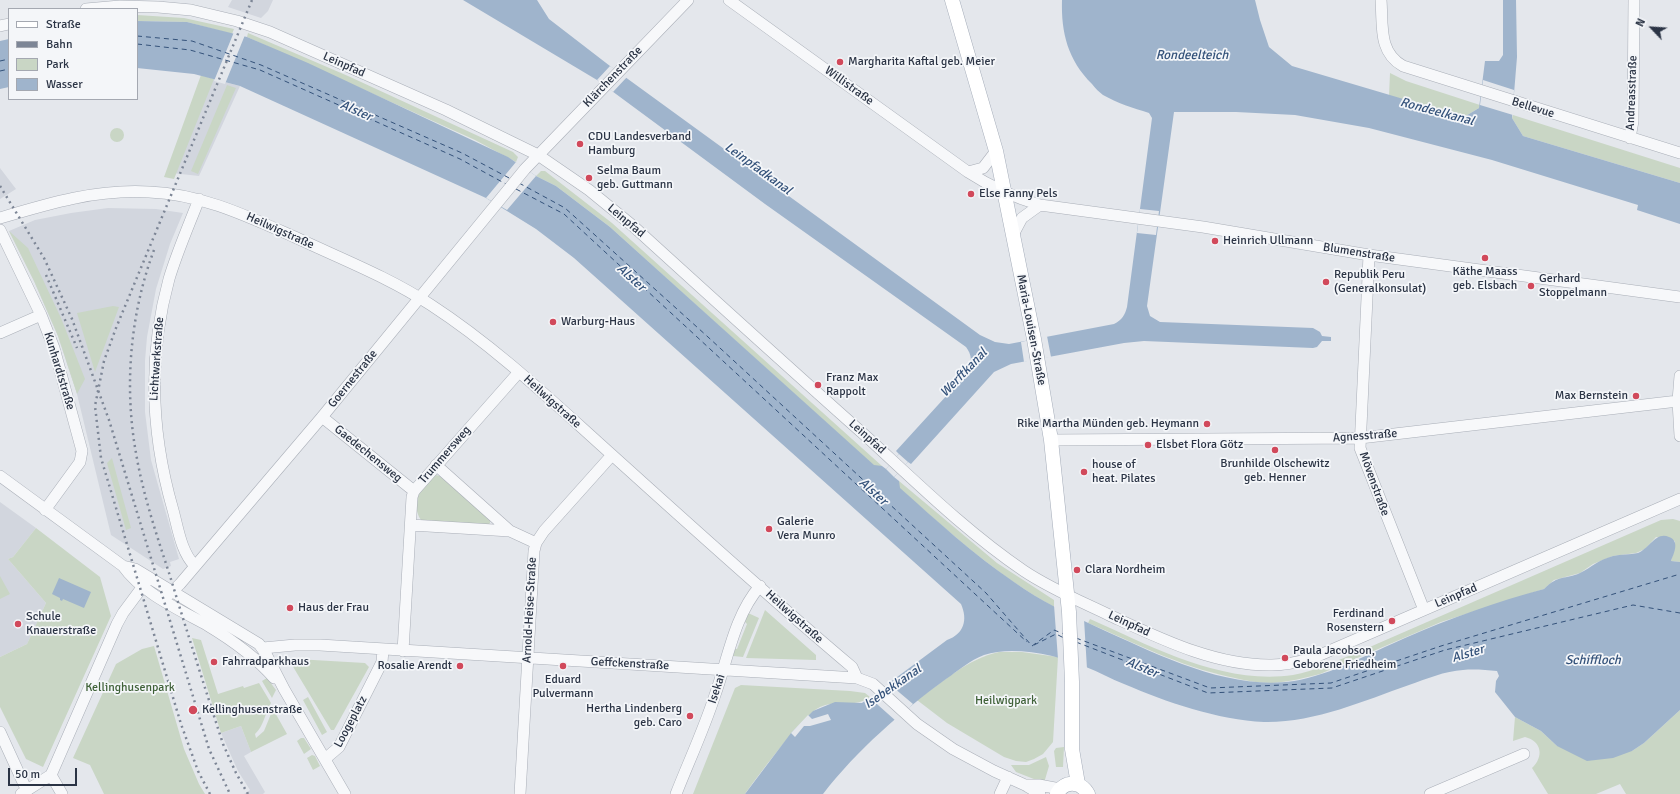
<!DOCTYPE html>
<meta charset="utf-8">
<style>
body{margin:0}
#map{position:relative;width:1680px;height:794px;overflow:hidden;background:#e4e7ec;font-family:Signika,sans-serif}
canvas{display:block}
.legend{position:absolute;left:8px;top:8px;width:130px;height:92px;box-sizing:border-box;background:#f4f6f9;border:1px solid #a4a8b1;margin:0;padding:5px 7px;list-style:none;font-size:12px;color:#2b3445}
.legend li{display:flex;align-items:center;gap:8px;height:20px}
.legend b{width:20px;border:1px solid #a4a8b1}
.north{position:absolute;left:1632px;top:8px;width:40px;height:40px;-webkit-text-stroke:3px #f4f6f9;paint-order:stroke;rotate:295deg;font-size:11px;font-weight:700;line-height:16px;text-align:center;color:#2b3445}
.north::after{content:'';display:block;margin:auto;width:14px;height:18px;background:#2b3445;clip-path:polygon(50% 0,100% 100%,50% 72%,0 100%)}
.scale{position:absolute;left:8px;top:768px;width:69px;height:18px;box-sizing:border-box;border:2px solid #2b3445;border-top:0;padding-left:5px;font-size:12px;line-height:14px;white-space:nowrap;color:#2b3445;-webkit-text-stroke:3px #f4f6f9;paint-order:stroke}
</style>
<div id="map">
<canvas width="1680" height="794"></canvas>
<ul class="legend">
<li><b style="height:5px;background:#fff"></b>Straße</li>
<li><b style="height:5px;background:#7d8696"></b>Bahn</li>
<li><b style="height:11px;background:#c9d6c5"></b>Park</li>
<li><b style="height:11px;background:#9fb4cc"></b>Wasser</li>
</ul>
<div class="north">N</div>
<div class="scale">50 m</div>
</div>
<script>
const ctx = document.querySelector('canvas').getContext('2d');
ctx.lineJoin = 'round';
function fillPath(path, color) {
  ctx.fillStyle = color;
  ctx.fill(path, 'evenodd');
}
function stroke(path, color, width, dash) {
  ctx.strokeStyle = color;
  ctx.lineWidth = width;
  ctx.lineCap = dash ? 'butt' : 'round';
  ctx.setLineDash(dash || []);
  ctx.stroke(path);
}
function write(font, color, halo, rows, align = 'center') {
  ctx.font = font + ' Signika,sans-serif';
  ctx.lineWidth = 3.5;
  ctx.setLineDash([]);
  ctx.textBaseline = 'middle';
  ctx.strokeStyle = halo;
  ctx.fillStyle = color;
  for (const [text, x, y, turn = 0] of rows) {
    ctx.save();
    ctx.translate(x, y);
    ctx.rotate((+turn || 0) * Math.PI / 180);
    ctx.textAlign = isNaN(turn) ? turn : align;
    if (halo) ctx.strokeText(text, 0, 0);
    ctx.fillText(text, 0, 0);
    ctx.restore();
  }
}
fillPath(new Path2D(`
 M232,0H273L268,11L261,18L228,7Z
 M209,78L240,86L199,176L172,173Z
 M0,168L16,189L0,199Z
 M108,208L156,209L183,213L170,244L156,289L147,337L145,361V412L151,460L179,559L170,562L171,566L163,569L111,535L77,394L58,336L34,281L9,231L35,220L71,213Z
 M0,502L36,528L13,557L8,559L46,603L27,644L0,657Z
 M241,726L251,752L244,756L265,792L263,794H244L250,790L238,771L221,733Z`), '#d2d6de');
fillPath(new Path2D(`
 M137,15L184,18L234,29L232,34L187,22L137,21Z
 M248,33L348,76L513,152L518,157L516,162L475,140L247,37Z
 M1390,73L1406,81L1480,105L1479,108L1464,117L1389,96Z
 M201,75L214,79L174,179L164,177Z
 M227,85L236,88L198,174L191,171Z
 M1513,115L1680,168V183L1523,136L1512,118Z
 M110 135a7 7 0 1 1 14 0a7 7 0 1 1-14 0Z
 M541,171H545L612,223L882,466H874L610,227L556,186L536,176Z
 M9,231L28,248L61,318L85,379L77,394L58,336L34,281Z
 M113,306L119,307L95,372L77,313Z
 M112,458L131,528L126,530L107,463Z
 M436,475L440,476L490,520V523L488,525L421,520C410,504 421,484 436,475Z
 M899,481L997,563L1054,600V607C996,575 948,531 899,488Z
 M1673,519L1680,521V562L1671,561L1674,550L1675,541L1656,537L1645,549L1636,553L1613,556L1593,564L1580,573L1554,580L1544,589L1441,622L1320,674C1304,678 1288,682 1272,683C1258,683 1243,680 1230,677C1179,666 1135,643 1088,623L1090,619C1153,647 1222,685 1293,675C1315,671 1336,661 1356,653L1661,520Z
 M36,528L100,577L111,616L43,767L26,759L0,707V657L27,644L46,603L8,559L13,557Z
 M0,576L10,594L0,599Z
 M765,610L816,655V660L746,658Z
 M748,613L759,618L743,657L733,656L734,649H737L747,624L745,622Z
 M192,638L201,640L218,694L243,686L244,688L259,683L271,703C265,713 264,726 255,734L256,738L264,731L273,709L287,734L251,752L241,726L221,733Z
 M154,646L184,749L199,784L205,794H104L90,765L73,758L116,664L142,649Z
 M999,652H1022L1058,657L1053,742L1043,754L1034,759L1026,762L1016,761L1004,757L947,723L917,700C943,682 967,659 999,652Z
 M296,659L365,663L369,667L334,730H331L292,665Z
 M267,678L276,690L272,698L262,681Z
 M741,685L850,691L865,693L870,697C853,709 838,699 820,707C803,715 758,776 745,794H693L735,688Z
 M308,697L327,732L322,735L303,700Z
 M1680,710V794H1626L1620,784L1596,794H1548L1532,768C1544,757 1542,741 1525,737L1513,741L1515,717L1541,731L1557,746L1632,751L1644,743Z
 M301,738H304L311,749L304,754L297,741Z
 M1064,747L1063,767H1056L1054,751L1056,748Z
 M312,755L315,756L320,766L313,770L307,758Z
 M1046,757L1049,766L1044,783L1016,772L1011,765H1029Z`), '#c9d6c5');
fillPath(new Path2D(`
 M463,0H537L549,19L610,66L980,335L995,342L1009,344L1114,324C1122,320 1125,315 1127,307L1152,118L1149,113C1133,108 1117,103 1103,95C1099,92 1095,88 1092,84C1068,60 1061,33 1062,0H1255L1260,20L1269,47L1292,66L1464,117L1479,108L1485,61H1499L1503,55V0H1516L1517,57L1512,118L1523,136L1680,183V224L1637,210L1638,205L1492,160L1369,128L1295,115L1236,112H1174L1147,306L1150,316L1160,322L1313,328L1320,332L1322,336L1331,337V341H1322L1317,347L1313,348L1144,341L1124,343L1011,364L994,372L911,464L908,462L894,477L899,481L900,488C937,521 973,554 1014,582C1040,601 1069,614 1099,628C1157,654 1228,691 1294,681C1331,675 1370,653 1405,638C1450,618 1496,602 1544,589C1559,574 1565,580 1580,573C1592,567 1598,560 1613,556C1621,554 1630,555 1638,553C1649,549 1656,531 1669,537C1680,541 1674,553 1671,561L1680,562V710L1644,743L1632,751L1613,758L1587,761L1557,746L1541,731L1515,717L1495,692L1496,681L1499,676L1497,671C1486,670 1474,669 1463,670C1445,671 1426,679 1409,685C1363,701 1314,723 1264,722C1218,720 1166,702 1124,684C1111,679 1099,672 1086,667C1058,655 1013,645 984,655C970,660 958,671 946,679C901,712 857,750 823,794H745L791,733L813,711L835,702L862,703L947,640C964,634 968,620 961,604L574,258L536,229L486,198L240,86L194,74L137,68V21L187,22L247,37L308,63L508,157L536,176L556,186L610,227L874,465L882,466L886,469L899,454L896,451L969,371C972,362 972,355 966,347L765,204L597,80Z
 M9,39V87L0,89V41Z
 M59,578L91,592L84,608L63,599L62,601L60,600V598L52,594Z`), '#9fb4cc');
fillPath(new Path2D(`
 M234,32L245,35L225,84L214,81Z
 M610,66L627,77L613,92L597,80Z
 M1483,80L1514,90L1513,115L1480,105Z
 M516,162L536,176L507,210L486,198Z
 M1140,209L1159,211L1156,235L1137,233Z
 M1047,336L1051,357L1024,362L1021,342Z
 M899,454L908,462L894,477L886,469Z
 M1054,605L1084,619L1087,669L1058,659Z
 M887,682L913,704L896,721L869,697Z
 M828,714L831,720L810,726H804L795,737L791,733L808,715L812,719Z`), '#e4e7ec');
stroke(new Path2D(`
 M137,36L192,41L261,65L462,153L511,179
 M137,44L190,50L260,70L460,159L506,184
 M0,61L9,59
 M0,71L9,69
 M519,183L565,208L708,337L986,593L1032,646L1054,630L1064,634
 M516,189L564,214L1027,642
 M1076,638L1210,688L1331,683L1441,646L1680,574
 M1076,642L1208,693L1332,688L1445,650L1633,605L1680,613
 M1034,645L1056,634L1064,638`), '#34527a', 1, [5, 4]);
const minor = new Path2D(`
 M729,0L968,172C991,187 1013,197 1040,205L1203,227L1369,255L1680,297
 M1381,0C1383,25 1378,52 1403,66L1680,153
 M86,9L120,6L158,7L191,10L237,21L270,32L446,110L538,155L589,190L633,226C711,297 789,368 868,438C918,484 968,533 1024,571C1051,589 1080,601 1109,615C1159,638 1215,666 1272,665C1285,665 1299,662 1313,658L1680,499
 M0,26L9,24
 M1630,138L1633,121L1634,0
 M968,172L983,168L996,151
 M0,218C50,203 97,189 149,192C203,194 251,218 299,239C344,260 390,278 431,305C497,348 553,402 611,454C691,526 770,598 852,667L857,678
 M0,230L41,315L54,348L82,451L80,462L45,510
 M1013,235L1022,218L1040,205
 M1369,255L1360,448L1424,610
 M0,333L41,315
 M1680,376L1678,401L1680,436
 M322,417L414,491
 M1051,440L1360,438L1678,401
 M436,465L510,531L536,543
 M0,476L123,566L135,569L259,644L266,654L284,689L345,794
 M411,525L510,531
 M123,566C142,593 178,609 207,625C232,640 255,656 274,678
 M195,566C181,552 178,528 173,510C151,434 148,355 169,279C177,252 189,225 199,199
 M163,600L180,584L322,417L525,169L688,0
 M263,648L295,645H320L857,678L873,684L917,724L953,749L994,771L1025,785L1040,794
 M403,651L412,497L414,491L519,372
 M0,732L27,791
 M325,759L339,747L382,662L383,650
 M51,775L62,794
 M1025,785H1039L1060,789
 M21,794L51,775L117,624L123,613L149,578
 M520,794L534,551L536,543L544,531L612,455
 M676,794C689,761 704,729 715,695C728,659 734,616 760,586
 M1000,794L1008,777
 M1430,794L1524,754`);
const major = new Path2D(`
 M952,0L996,151L1034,339L1051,440L1069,612L1072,682V749L1078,784
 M1057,794C1064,780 1081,781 1088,794`);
stroke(minor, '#a9aeb7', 12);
stroke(major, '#a3abb8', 15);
stroke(minor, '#f7f8fa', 11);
stroke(major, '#fff', 14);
stroke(new Path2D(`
 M0,186L44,258L72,319L109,420L209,749L230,794
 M154,250C130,314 124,387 136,453C143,495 157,536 170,576C187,632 205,688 223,744L236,773L248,794
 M46,275L77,348
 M210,794L198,771L181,724L101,458L95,406L104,361L116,328L252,0`), '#7d8696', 2.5, [2, 4]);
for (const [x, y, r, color] of [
 [840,62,4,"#d1495b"],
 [580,144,4,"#d1495b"],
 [589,178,4,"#d1495b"],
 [971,194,4,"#d1495b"],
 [1215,241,4,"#d1495b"],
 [1485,258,4,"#d1495b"],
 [1326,282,4,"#d1495b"],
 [1531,286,4,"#d1495b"],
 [553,322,4,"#d1495b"],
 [818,385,4,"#d1495b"],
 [1636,396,4,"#d1495b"],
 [1207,424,4,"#d1495b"],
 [1148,445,4,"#d1495b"],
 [1275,450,4,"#d1495b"],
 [1084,472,4,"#d1495b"],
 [769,529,4,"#d1495b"],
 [1077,570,4,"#d1495b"],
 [290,608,4,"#d1495b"],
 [1392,621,4,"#d1495b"],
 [18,624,4,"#d1495b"],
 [1285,658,4,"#d1495b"],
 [214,662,4,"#d1495b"],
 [460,666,4,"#d1495b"],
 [563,666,4,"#d1495b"],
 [193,710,5,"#d1495b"],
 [690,716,4,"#d1495b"]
]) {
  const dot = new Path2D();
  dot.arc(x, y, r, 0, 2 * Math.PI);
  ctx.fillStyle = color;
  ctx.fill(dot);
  stroke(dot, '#f4f6f9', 1.5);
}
write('12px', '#2b3445', '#f4f6f9', [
 ["Margharita Kaftal geb. Meier",848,62],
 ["CDU Landesverband",588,137],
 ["Hamburg",588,151],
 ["Selma Baum",597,171],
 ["geb. Guttmann",597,185],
 ["Else Fanny Pels",979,194],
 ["Heinrich Ullmann",1223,241],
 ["Käthe Maass",1485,272,"center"],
 ["geb. Elsbach",1485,286,"center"],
 ["Republik Peru",1334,275],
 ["(Generalkonsulat)",1334,289],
 ["Gerhard",1539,279],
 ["Stoppelmann",1539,293],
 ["Warburg-Haus",561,322],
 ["Franz Max",826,378],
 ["Rappolt",826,392],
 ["Max Bernstein",1628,396,"right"],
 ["Rike Martha Münden geb. Heymann",1199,424,"right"],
 ["Elsbet Flora Götz",1156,445],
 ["Brunhilde Olschewitz",1275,464,"center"],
 ["geb. Henner",1275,478,"center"],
 ["house of",1092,465],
 ["heat. Pilates",1092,479],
 ["Galerie",777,522],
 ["Vera Munro",777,536],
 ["Clara Nordheim",1085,570],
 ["Haus der Frau",298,608],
 ["Ferdinand",1384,614,"right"],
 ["Rosenstern",1384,628,"right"],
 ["Schule",26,617],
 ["Knauerstraße",26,631],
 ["Paula Jacobson,",1293,651],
 ["Geborene Friedheim",1293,665],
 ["Fahrradparkhaus",222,662],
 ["Rosalie Arendt",452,666,"right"],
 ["Eduard",563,680,"center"],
 ["Pulvermann",563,694,"center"],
 ["Hertha Lindenberg",682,709,"right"],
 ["geb. Caro",682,723,"right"],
 ["Kellinghusenstraße",202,710]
], 'left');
write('12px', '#2b3445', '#f4f6f9', [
 ["Leinpfad",344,65,24],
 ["Klärchenstraße",613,77,-46],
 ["Willistraße",849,86,36],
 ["Andreasstraße",1632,93,-88],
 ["Bellevue",1533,108,17],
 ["Leinpfad",626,221,40],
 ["Heilwigstraße",280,231,24],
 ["Blumenstraße",1359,253,9],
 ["Maria-Louisen-Straße",1031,330,79],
 ["Lichtwarkstraße",157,359,-86],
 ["Kunhardtstraße",59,371,73],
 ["Goernestraße",353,379,-51],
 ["Heilwigstraße",552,402,42],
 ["Agnesstraße",1365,436,-4],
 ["Leinpfad",867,437,42],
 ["Gaedechensweg",368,454,39],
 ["Trummersweg",445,455,-49],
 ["Mövenstraße",1374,484,70],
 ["Leinpfad",1456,596,-23],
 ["Arnold-Heise-Straße",530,610,-87],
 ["Heilwigstraße",794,617,42],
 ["Leinpfad",1129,624,25],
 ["Geffckenstraße",630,664,3],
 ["Isekai",717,689,-72],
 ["Loogeplatz",351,722,-62]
]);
write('12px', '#3f6138', '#f4f6f9', [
 ["Kellinghusenpark",130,688],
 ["Heilwigpark",1006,701]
]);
write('italic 13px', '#34527a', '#f4f6f9', [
 ["Rondeelteich",1192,56],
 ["Alster",356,111,24],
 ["Rondeelkanal",1437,112,15],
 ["Leinpfadkanal",758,169,36],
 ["Alster",631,278,42],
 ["Werftkanal",964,373,-46],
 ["Alster",873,492,42],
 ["Alster",1468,654,-17],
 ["Schiffloch",1593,661],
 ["Alster",1142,668,23],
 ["Isebekkanal",893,687,-35]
]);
</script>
